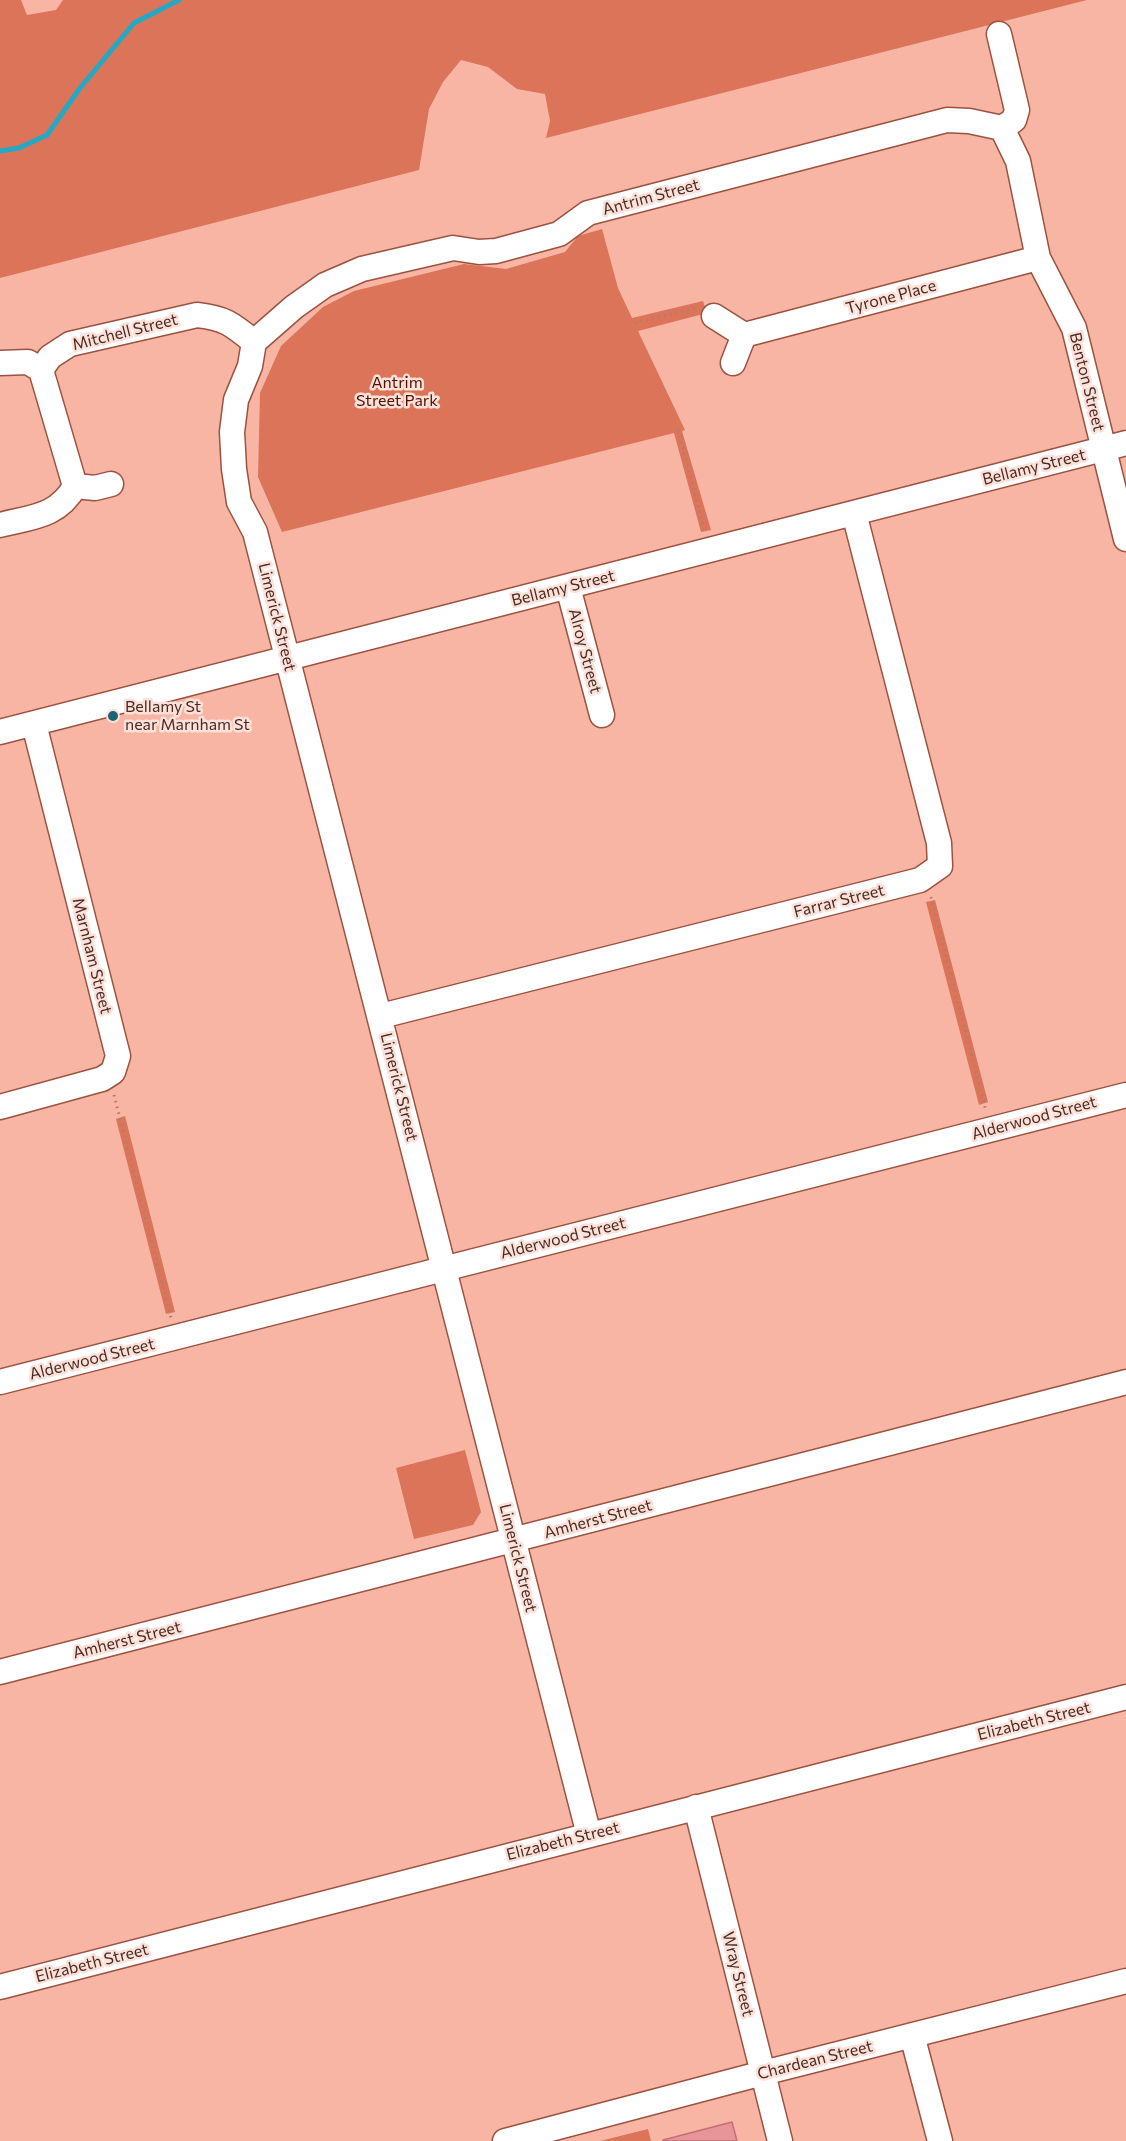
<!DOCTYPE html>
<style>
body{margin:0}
canvas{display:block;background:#f8b5a3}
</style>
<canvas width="1126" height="2141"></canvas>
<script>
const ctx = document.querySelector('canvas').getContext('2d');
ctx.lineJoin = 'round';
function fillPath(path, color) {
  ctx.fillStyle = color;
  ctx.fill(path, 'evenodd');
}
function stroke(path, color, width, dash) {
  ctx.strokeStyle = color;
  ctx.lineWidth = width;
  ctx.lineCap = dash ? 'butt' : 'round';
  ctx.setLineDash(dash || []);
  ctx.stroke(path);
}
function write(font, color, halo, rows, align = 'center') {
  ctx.font = font + ' Commissioner,sans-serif';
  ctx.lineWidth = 5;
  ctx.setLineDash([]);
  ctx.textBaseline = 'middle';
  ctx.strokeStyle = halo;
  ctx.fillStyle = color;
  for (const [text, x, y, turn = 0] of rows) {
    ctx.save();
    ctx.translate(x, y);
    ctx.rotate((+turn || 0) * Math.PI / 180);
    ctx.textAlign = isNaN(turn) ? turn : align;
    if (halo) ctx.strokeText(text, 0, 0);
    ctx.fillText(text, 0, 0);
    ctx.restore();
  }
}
fillPath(new Path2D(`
 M0,0H21L27,15L56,10L63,0H1087L546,138L550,121L545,94L517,89L488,67L461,60L443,82L429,109L419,170L0,278Z
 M602,229L618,288L632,318L703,301L707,313L638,331L685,430L682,431L711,530L701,532L674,433L282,532L258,477L260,393L281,346L323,307L354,291L464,264L506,269L565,252L578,236Z
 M935,900L988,1102L979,1105L926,902Z
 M125,1116L175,1312L166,1314L116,1119Z
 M465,1450L481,1512L473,1525L414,1539L396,1468Z
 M648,2129L651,2141H600Z`), '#db7459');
stroke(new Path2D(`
 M0,151L19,148L47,135L80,88L134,23L179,0`), '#25a8c3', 5);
const building = new Path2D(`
 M732,2122L737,2141H663V2140Z`);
fillPath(building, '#e99499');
stroke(building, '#c27076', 1.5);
const minor = new Path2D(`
 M999,34L1017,110L1014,120L1002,128
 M1002,128L1018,161L1038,258L1074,328L1126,539
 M714,316L744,335L733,363
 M744,335L1038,258
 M254,342L250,366L236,400L232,432L234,469L239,502L255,532L589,1835
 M254,342L294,307L325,285L362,269L453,248L479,252L496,251L559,234L588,213L947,120L969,121L1002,128
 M0,363L28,362L41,370L50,357L70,344L197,315C225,318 232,324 254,342
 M75,486L95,488L111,484
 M0,525C31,517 58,517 75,486L41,370
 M568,587L602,715
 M0,732L1126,443
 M381,1016L920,880L940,866L939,843L854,513
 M0,1107L102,1079L113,1072L118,1056L34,724
 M0,1382L1126,1095
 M0,1672L1126,1382
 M696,1807L780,2141
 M0,1987L1126,1697
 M912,2035L940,2141
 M505,2141L763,2073L1126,1981`);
stroke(minor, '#9c523f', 27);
stroke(new Path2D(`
 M635,323L696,308
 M678,430L705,532
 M931,897L986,1111
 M114,1095L171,1318`), '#b17c6d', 3, [1.5, 4.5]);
stroke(minor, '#fff', 24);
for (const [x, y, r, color] of [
 [113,716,6,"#1d6473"]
]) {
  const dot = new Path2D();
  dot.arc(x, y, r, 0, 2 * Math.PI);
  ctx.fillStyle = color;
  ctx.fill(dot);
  stroke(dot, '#fce1da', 2);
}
write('16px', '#4a2920', '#fce1da', [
 ["Antrim Street",651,197,-15],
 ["Tyrone Place",891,297,-15],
 ["Mitchell Street",125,332,-14],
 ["Benton Street",1087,382,76],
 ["Bellamy Street",1034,467,-14],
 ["Bellamy Street",563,588,-14],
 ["Limerick Street",277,617,76],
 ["Alroy Street",585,651,75],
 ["Farrar Street",839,901,-14],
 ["Marnham Street",92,956,76],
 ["Limerick Street",399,1087,76],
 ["Alderwood Street",1034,1118,-15],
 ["Alderwood Street",563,1238,-14],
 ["Alderwood Street",92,1359,-14],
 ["Amherst Street",598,1519,-15],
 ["Limerick Street",518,1558,76],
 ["Amherst Street",127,1640,-14],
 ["Elizabeth Street",1034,1721,-14],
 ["Elizabeth Street",563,1841,-14],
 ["Elizabeth Street",92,1963,-14],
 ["Wray Street",738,1974,76],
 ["Chardean Street",815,2060,-14]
]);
write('16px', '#510', '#fce1da', [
 ["Antrim",397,383],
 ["Street Park",397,401]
]);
write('16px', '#4a2920', '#fce1da', [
 ["Bellamy St",125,707],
 ["near Marnham St",125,725]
], 'left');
</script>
